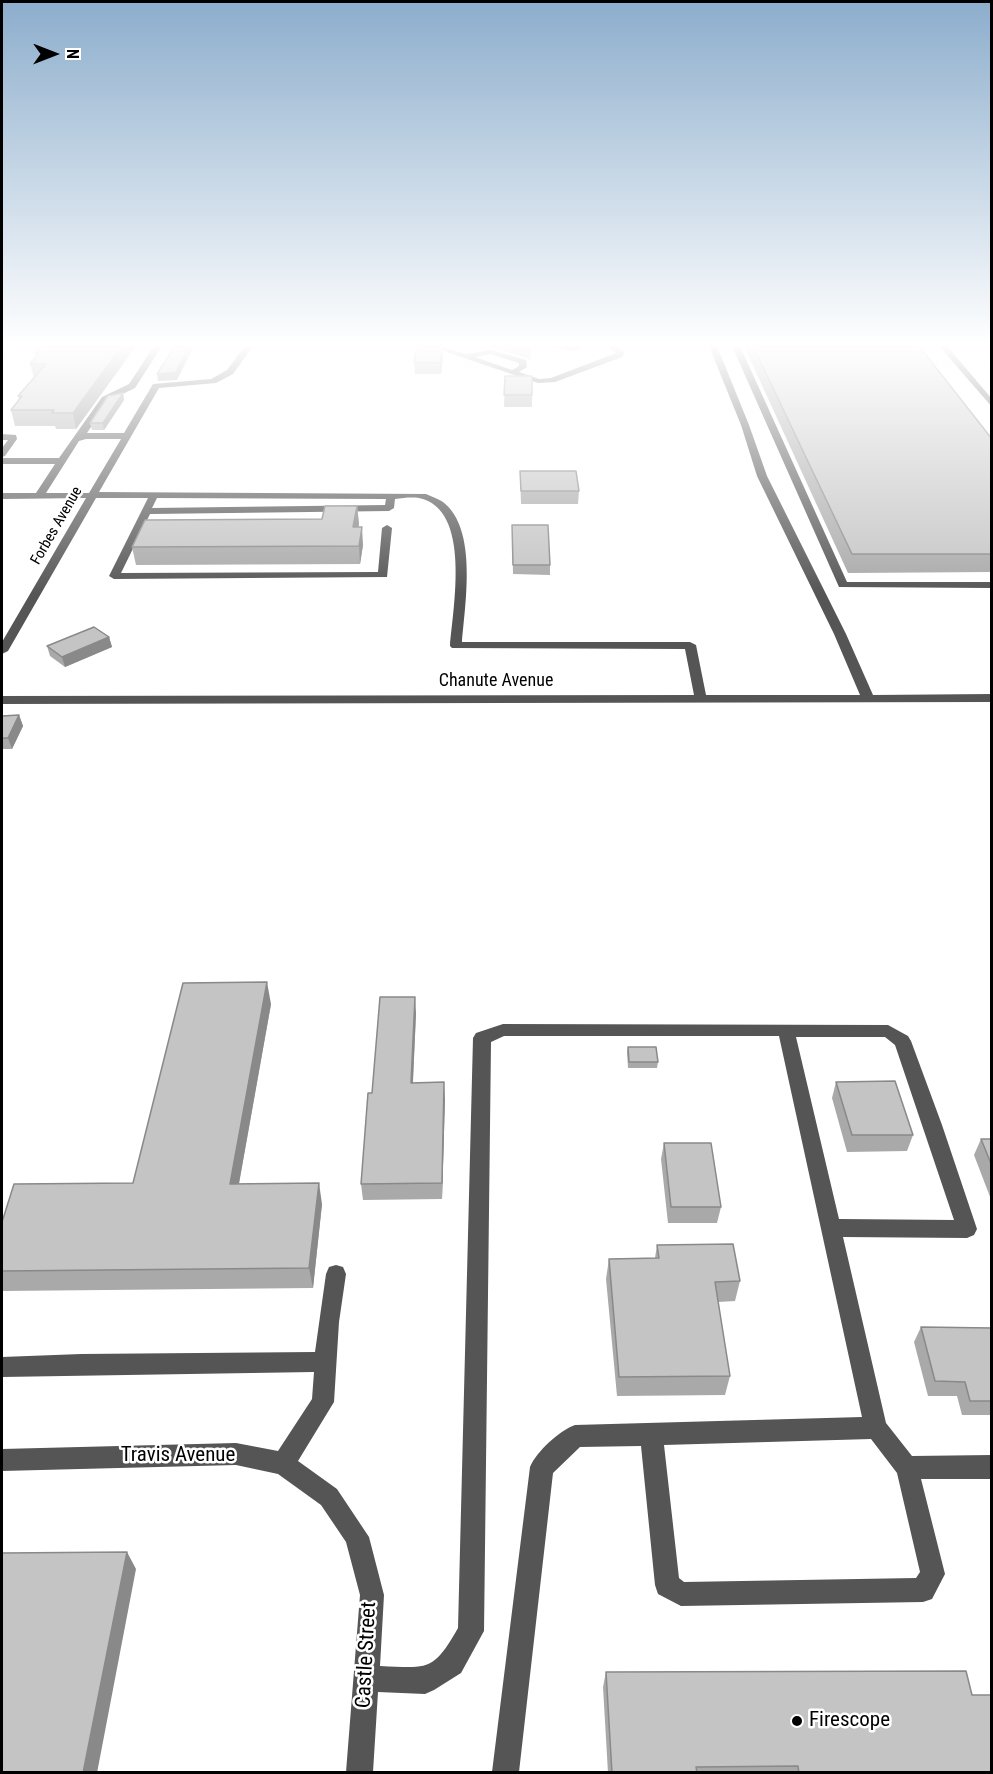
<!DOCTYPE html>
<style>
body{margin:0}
#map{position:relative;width:993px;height:1774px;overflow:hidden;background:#fff;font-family:"Roboto Condensed",sans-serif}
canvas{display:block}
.frame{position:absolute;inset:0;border:3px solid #000;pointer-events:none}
.north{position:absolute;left:24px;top:24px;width:60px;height:60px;-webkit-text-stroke:4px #fff;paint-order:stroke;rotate:90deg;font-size:16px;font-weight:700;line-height:24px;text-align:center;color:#000}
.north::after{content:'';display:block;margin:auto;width:21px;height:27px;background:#000;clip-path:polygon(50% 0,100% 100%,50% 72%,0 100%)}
</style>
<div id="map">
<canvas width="993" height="1774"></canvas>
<div class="frame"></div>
<div class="north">N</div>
</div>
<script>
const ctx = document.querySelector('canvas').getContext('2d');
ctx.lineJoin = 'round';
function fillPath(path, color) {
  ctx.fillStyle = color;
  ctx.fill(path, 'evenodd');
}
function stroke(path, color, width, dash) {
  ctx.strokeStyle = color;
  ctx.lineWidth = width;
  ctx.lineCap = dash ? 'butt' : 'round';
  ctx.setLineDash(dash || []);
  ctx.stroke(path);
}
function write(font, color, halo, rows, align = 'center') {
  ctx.font = font + ' "Roboto Condensed",sans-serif';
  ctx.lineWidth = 5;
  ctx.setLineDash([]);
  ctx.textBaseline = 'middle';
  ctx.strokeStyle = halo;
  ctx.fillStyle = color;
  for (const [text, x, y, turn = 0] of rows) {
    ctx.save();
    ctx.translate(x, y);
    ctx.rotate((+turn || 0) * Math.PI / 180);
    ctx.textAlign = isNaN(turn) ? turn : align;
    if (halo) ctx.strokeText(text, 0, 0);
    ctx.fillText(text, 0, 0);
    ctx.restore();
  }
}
fillPath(new Path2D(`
 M154,346H162L135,388L108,401L87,433H124L153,384L211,379L227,370L245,346H253L233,374L216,383L159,388L99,492L426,494C432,497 439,499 443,502C478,529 465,604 462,642H690L696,645L706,695H860L834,634L757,476L741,425L709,346H717L749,425L767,476L846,634L873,695L992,694V702L2,704V696L694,695L685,649L452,648L450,646C453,608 472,509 419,498C411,497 403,498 395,499L394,508L389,511L150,514L121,573L378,572L382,528L387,525L392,528L387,577L114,579L109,576L148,498H96L8,651L2,654V642L86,498L2,499V493H36L55,464H2V458H59L102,397L129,384ZM86,439H121L89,493H46L79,441ZM157,498L386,499L385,505L152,508Z
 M429,346H440L466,354L491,350L526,360L527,367L519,372L539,379L551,378L616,353L607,346H616L625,352L622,357L555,382L538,383ZM491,354L519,363V366L512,370L475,357Z
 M551,346H585L573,351Z
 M732,346H740L847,582H992V588L839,587Z
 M939,346H947L992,399V407Z
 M2,434L16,435L17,439L5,456L2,457V448L8,440H2Z
 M503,1024L888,1025L908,1036L911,1041L942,1125L977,1229L974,1235L967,1238L843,1237L886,1423L912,1456L992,1455V1479H921L945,1574L932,1599L923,1602L681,1606L658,1594L655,1585L641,1446L580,1447L553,1473L519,1772H492L530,1467C537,1451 559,1431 575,1425L862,1417L779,1036H504L491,1042L484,1631L461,1673L434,1690L425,1694L378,1692L373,1772H346L360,1595L346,1542L321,1505L278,1474L236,1465L2,1471V1449L236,1443L278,1451L312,1399L314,1372L2,1377V1357L81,1354L315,1352L326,1274L329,1267L336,1265L343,1267L346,1274L339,1322L334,1402L298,1461L337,1489L369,1537L384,1595L380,1666C428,1668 433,1672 458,1628L473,1038L476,1033ZM796,1037H885L895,1045L954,1220L839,1219ZM871,1439L897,1473L920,1572L916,1578L684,1582L679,1578L664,1445Z`), '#555');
fillPath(new Path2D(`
 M136,346L76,429H56L55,426H15L11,410L19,399L18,396L34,378L30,364L36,356L35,352Z
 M489,346H531L530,360L527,358Z
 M744,346H919L992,439V572L848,573Z
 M443,356L441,374H415L414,362Z
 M505,376L532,395V407H504Z
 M123,393L124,400L104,430H92L90,423Z
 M520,471L579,491L578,504H521Z
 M357,506L359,524L358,527L363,545L360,564L136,565L132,547L322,519Z
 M512,525L550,565V575L513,574Z
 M109,637L112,647L65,667L50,656L47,646Z
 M19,715L23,726L12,749H2V716Z
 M271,1004L239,1184L322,1204L313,1288L2,1291V1222L133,1183Z
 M416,1013L413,1083L445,1099L442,1199L363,1200L361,1184L372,1093Z
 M628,1047L658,1062L657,1068H628L627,1052Z
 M836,1082L913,1135L907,1151L847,1152L832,1098Z
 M981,1139H992V1202L974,1155Z
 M664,1143L721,1207L717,1223H668L661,1159Z
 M657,1245L740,1281L735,1301L718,1302L730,1376L725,1395L617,1396L606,1279L609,1259L655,1258Z
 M921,1327L992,1328V1415H962L957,1396H928L914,1342Z
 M606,1672L972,1695L992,1773H608L603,1687Z`), '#a9a9a9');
fillPath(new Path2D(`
 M122,346H136L76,429L73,413Z
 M189,346H194L177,380L158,381L157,374Z
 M443,346V356L441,374L440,363Z
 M123,393L124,400L104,430L103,423Z
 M357,506L359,524L355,545L353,527Z
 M362,527L363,545L360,564L359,546Z
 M109,637L112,647L65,667L62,657Z
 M19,715L23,726L12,749L8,738Z
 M267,982L271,1004L235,1205L230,1184Z
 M415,997L416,1013L412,1099L411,1083Z
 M444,1082L445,1099L442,1199V1183Z
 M319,1183L322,1204L313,1288L309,1268Z
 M127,1552L136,1569L97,1773H83Z`), '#898989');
const building = new Path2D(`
 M41,346H122L73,413H52L54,410H11L22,396H18L46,364H30L39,352H35Z
 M175,346H189L176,372L157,374Z
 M417,346H442L440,363L414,362Z
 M753,346H919L992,439V554H852Z
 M505,376H532V395H504Z
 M123,393L103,423H90L108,396Z
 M520,471H576L579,491H521Z
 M325,506H357L353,527H362L359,546L132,547L145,520L322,519Z
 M512,525H548L550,565H513Z
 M94,627L109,637L62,657L47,646Z
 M19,715L8,738H2V716Z
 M267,982L230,1184L319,1183L309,1268L2,1271V1222L14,1184L133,1183L183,983Z
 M380,997H415L411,1083L444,1082L442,1183L361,1184L368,1093H372Z
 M628,1047H656L658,1062H629Z
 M895,1081L913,1135H852L836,1082Z
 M981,1139H992V1166Z
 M664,1143H711L721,1207H671Z
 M733,1244L740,1281L715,1282L730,1376L619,1377L609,1259L659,1258L657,1245Z
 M921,1327L992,1328V1401H970L965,1382L935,1381Z
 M127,1552L83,1773H2V1553Z
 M966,1671L972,1695H992V1773H799L798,1766L696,1767L697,1773H612L606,1672Z`);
fillPath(building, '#c4c4c4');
stroke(building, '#898989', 1.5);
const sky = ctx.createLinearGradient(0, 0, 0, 594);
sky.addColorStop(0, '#8cadcc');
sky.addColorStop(0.58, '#fff');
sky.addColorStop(1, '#ffffff00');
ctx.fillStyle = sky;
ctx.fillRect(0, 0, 993, 594);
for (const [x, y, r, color] of [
 [797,1721,6,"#000"]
]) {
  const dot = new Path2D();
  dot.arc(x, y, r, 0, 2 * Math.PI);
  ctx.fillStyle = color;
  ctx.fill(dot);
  stroke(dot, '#fff', 2);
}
write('15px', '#000', '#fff', [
 ["Forbes Avenue",57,526,-60]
]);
write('18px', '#000', '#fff', [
 ["Chanute Avenue",496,681]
]);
write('21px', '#000', '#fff', [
 ["Travis Avenue",178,1456],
 ["Castle Street",367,1655,-87]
]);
write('21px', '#000', '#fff', [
 ["Firescope",809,1721]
], 'left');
</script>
